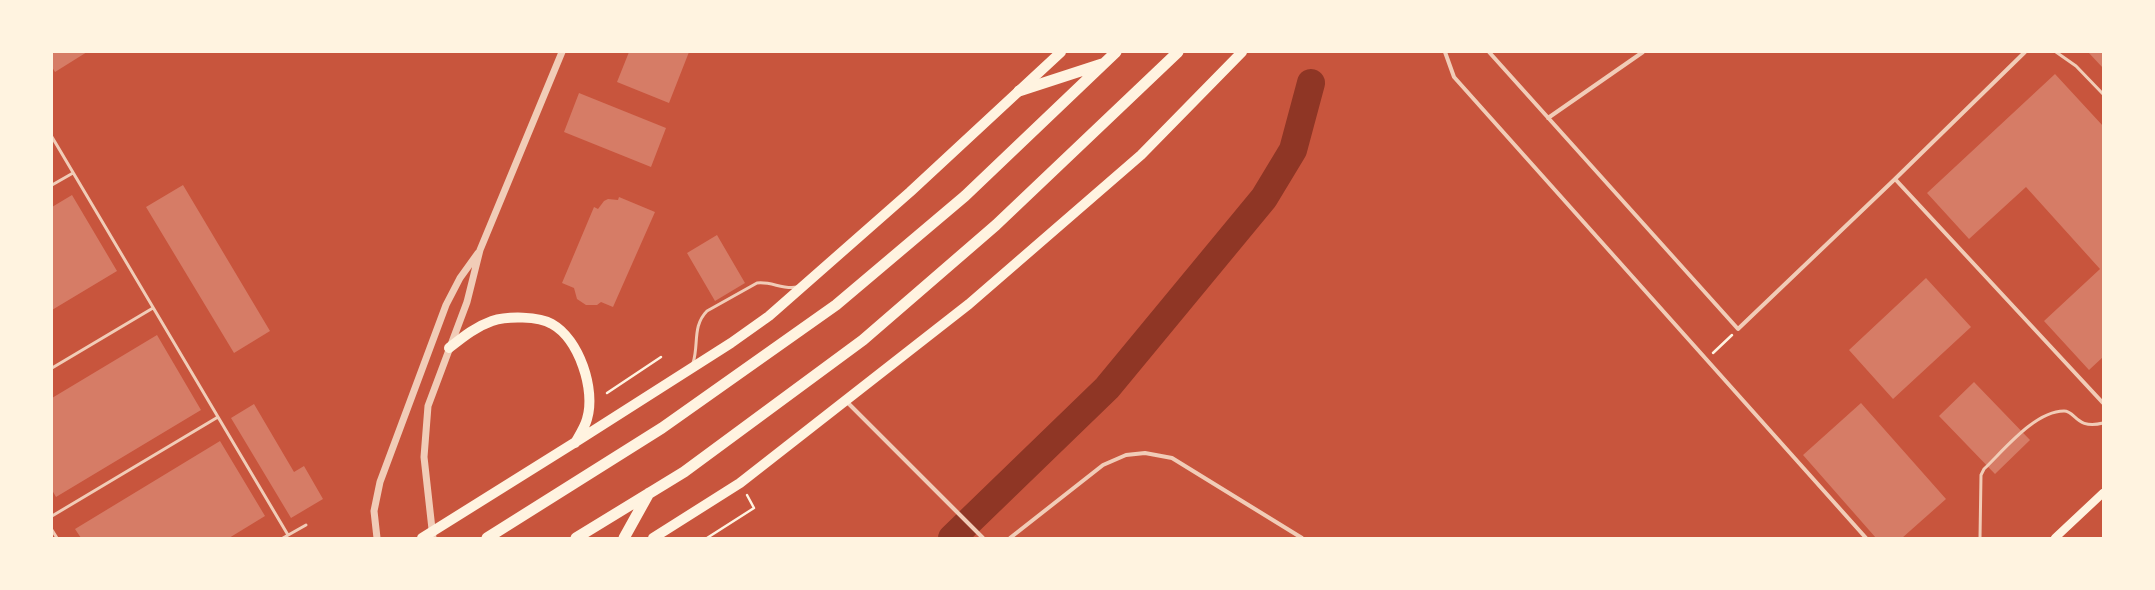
<!DOCTYPE html>
<style>
body{margin:0}
#map{position:relative;width:2155px;height:590px;overflow:hidden;background:#c8553d;font-family:"Roboto Condensed",sans-serif}
canvas{display:block}
.frame{position:absolute;inset:0;border:53px solid #fff3e0;pointer-events:none}
</style>
<div id="map">
<canvas width="2155" height="590"></canvas>
<div class="frame"></div>
</div>
<script>
const ctx = document.querySelector('canvas').getContext('2d');
ctx.lineJoin = 'round';
function stroke(path, color, width, dash) {
  ctx.strokeStyle = color;
  ctx.lineWidth = width;
  ctx.lineCap = dash ? 'butt' : 'round';
  ctx.setLineDash(dash || []);
  ctx.stroke(path);
}
function fillPath(path, color) {
  ctx.fillStyle = color;
  ctx.fill(path, 'evenodd');
}
stroke(new Path2D(`
 M952,538L1107,388L1264,198L1293,150L1311,83`), '#8f3625', 28);
fillPath(new Path2D(`
 M52,52H87L55,72L52,67Z
 M629,52H689L669,103L617,82Z
 M2088,52H2103V68Z
 M2055,74L2103,126V357L2089,370L2044,321L2100,269L2026,187L1969,239L1927,193Z
 M579,93L666,128L651,167L564,132Z
 M183,185L270,331L234,353L146,207Z
 M72,195L117,271L52,310V207Z
 M619,197L655,212L613,307L601,302L597,305H586L577,299L574,288L562,283L594,207L598,209L604,201L608,199L618,200Z
 M717,235L745,283L715,301L687,253Z
 M1926,278L1971,327L1893,399L1849,350Z
 M157,335L201,410L56,497L52,490V398Z
 M1974,382L2030,440L1995,474L1939,416Z
 M1861,403L1946,499L1902,538H1876L1803,455Z
 M254,404L294,472L304,466L323,499L291,518L231,418Z
 M220,441L265,516L229,538H81L75,529Z`), '#d67c66');
stroke(new Path2D(`
 M1713,353L1732,335
 M607,393L661,357
 M707,538L754,508L747,495`), '#fff3e0', 2.5);
stroke(new Path2D(`
 M2056,52L2076,66L2103,94
 M52,137L288,535
 M52,185L73,173
 M693,363C699,345 692,326 707,311L757,283C771,281 783,290 797,287
 M52,368L153,308
 M52,516L218,417
 M52,530L57,538
 M283,538L306,525
 M1980,538L1981,475L1984,469C2004,450 2035,411 2064,411C2076,411 2076,430 2103,423`), '#f1ccb7', 3);
stroke(new Path2D(`
 M1445,52L1454,77L1866,538
 M1489,52L1738,329L1895,179
 M2025,52L1895,179L2103,403
 M1548,118L1643,52
 M846,401L983,538
 M1010,538L1103,465L1126,455L1145,453L1172,458L1302,538`), '#f1ccb7', 4);
stroke(new Path2D(`
 M377,538L374,511L380,482L446,305L460,278L478,253
 M433,538L424,457L428,406L467,302L480,250L562,52`), '#f1ccb7', 7);
stroke(new Path2D(`
 M2055,538L2103,493`), '#fff3e0', 8);
stroke(new Path2D(`
 M449,348C463,337 475,327 492,321C507,316 539,316 552,324C579,339 596,390 587,419C585,427 579,436 575,443
 M422,538L574,443L731,343L769,316L910,192L1061,52
 M653,538L740,483L969,304L1141,155L1242,52`), '#fff3e0', 10);
stroke(new Path2D(`
 M1019,91L1102,64
 M487,538L662,428L836,305L965,196L1116,52
 M576,538L684,472L863,340L996,225L1178,52
 M624,538L649,493`), '#fff3e0', 11);
</script>
